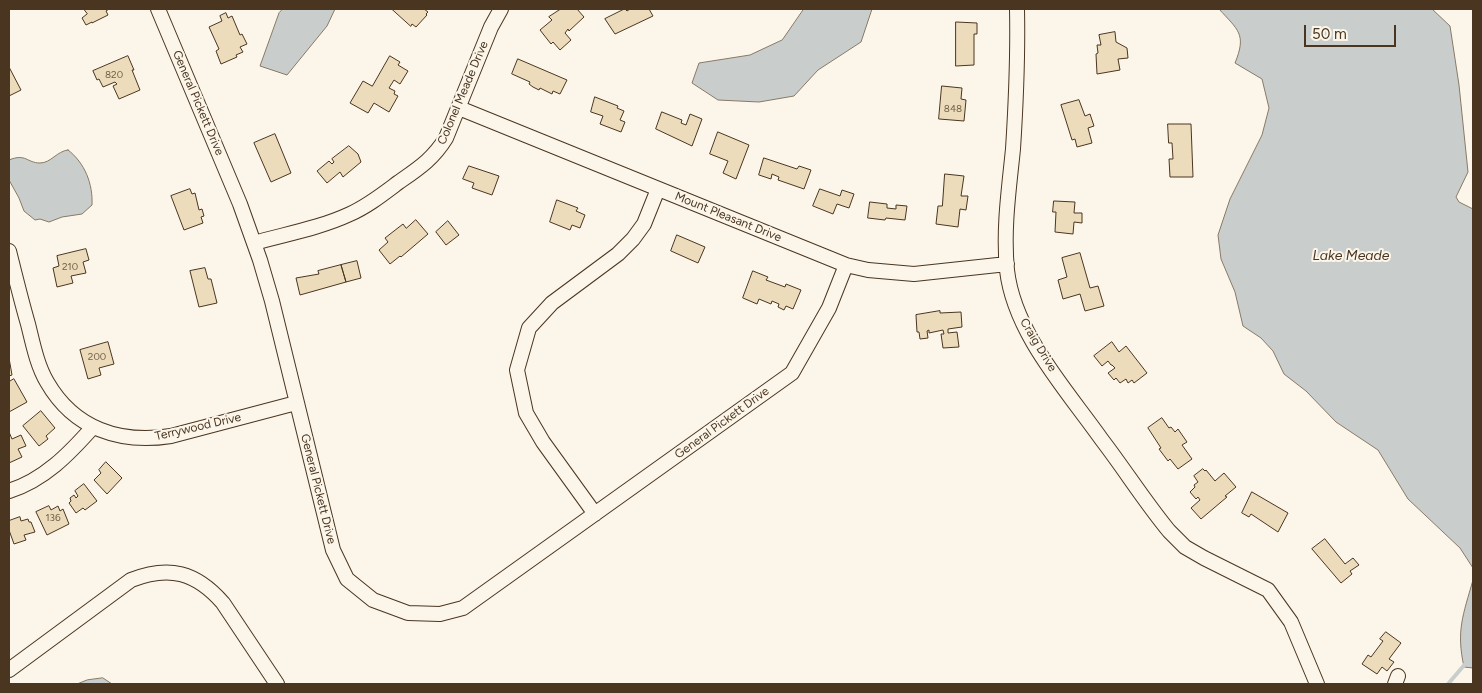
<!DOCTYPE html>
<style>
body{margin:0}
#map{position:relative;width:1482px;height:693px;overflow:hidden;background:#fbf6e9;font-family:Figtree,sans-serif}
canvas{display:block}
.frame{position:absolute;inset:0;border:10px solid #4a3520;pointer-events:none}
.scale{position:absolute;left:1304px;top:25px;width:92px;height:22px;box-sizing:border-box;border:2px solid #4a3520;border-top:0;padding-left:6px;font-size:15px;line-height:18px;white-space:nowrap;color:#4a3520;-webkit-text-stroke:4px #fbf6e9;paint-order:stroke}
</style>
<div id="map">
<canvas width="1482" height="693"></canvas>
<div class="frame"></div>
<div class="scale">50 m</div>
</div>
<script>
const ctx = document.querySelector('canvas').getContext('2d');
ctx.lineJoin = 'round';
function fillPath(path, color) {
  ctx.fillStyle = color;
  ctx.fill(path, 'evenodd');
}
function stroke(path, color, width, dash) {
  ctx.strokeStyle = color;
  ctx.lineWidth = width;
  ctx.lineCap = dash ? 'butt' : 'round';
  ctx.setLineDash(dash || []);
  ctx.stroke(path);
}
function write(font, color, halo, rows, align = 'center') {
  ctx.font = font + ' Figtree,sans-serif';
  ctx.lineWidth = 4;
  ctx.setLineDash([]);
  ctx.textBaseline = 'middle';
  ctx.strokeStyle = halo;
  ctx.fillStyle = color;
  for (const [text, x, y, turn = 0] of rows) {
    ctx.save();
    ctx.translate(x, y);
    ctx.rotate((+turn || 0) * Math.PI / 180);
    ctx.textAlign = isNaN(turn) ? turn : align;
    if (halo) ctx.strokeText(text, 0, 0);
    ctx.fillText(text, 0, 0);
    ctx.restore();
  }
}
const water = new Path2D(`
 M283,9H335L327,26L287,75L260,66L279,13Z
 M804,9H872L861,42L818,70L794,96L759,102L718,100L692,83L699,63L750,55L782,40Z
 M1219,9H1432L1450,26L1459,85L1468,172L1456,197L1459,202L1473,209V568L1460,548L1408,499L1378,450L1336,422L1306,391L1284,374L1273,351L1261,338L1243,326L1235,292L1221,259L1218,235L1230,199L1262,135L1269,108L1262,79L1235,63C1247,34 1238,30 1219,9Z
 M68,150C85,163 93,184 92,205L82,214L62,217L49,222L40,219L35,220L24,211L19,198L9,180V160C26,153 27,163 40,163C51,163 57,151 68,150Z
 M1473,580V668L1464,667C1456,631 1463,615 1473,580Z
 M103,678L112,684H77L87,680Z`);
fillPath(water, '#c9cecd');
stroke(water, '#887966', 1);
stroke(new Path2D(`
 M1448,684L1466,663`), '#c9cecd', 4);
const building = new Path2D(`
 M84,9H109L106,11L108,15L92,23V22L86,25L82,18L87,14Z
 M392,9H424L428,12L426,14L427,15L416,27L412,24L411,26Z
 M561,9H577L584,17L569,31L568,29L565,33L571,40L560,50L553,42L551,44L540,30L552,20L549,17Z
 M625,9L627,11L630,9H649L653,16L615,34L605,19Z
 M226,13L228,18L232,16L240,35L242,34L247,44L240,47L243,52L236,55L237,57L221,64L216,51L219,49L209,27L222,21L220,16Z
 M956,22L977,23V34H974V65L956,66Z
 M1115,32L1116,42L1127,48L1128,58L1118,59L1120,70L1097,74L1096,54L1098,53L1097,45H1101L1099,35Z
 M128,56L134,70H132L140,90L119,99L113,86L117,84L115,82L103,87L99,79L97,80L93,71Z
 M390,56L400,62L398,65L408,71L400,84L394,80L389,88L395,91L394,94L398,96L389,112L374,103L368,113L350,103L363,81L372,86Z
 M518,59L567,80L560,94L553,91L552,94L540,88L539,90L533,87L529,84L530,82L512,74Z
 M9,67L21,90L9,96Z
 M942,86L962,88L961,99L966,100L964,121L939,119Z
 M595,97L618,106L617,108L624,111L620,120L625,122L621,132L600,124L603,116L591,112Z
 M1079,100L1085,116L1090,114L1094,126L1088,128L1092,143L1077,147L1075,139L1072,140L1061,105Z
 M662,112L682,120L681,123L686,125L690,114L702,119L692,146L656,129Z
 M1168,124H1191L1193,177H1170L1169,159H1173L1172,143H1169Z
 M718,132L749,145L736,179L723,173L728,161L710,154Z
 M275,134L291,173L271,182L254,143Z
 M349,146L358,154L361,162L343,177L340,172L327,183L317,171L329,161L332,164L334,162L332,159Z
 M764,158L797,169L799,166L811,170L804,189L778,180L779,177L772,174L771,179L759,175Z
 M469,166L499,176L492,195L472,188L474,183L463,179Z
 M945,174L964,176L961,196H968L966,210L960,209L958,227L936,224L938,206H942Z
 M190,189L192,194L195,193L199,210L202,209L204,216L201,217L203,223L184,230L171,196Z
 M820,189L840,196L842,190L854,194L849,208L837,204L833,214L813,206Z
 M557,200L578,208L576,211L585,215L580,228L572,225L570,230L550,222Z
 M1054,201L1075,202L1074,213H1082V223L1074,222L1073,234L1055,232L1056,212H1053Z
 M870,202L887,204V208L896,209V205L907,206L905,220L886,218L885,220L868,218Z
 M416,220L428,234L401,257L400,256L390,264L379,250L388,242L385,238L403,224L406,228Z
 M448,221L459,235L446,245L436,232Z
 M677,235L705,247L698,263L671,251Z
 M86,249L89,260L83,262L86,273L71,276L73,283L57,287L53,268L59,266L57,256Z
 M1080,253L1090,288L1098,286L1104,306L1085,311L1080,294L1063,299L1058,280L1067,277L1062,258Z
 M357,261L361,278L346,282L341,265Z
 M341,265L346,282L300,295L296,278L319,274L318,271Z
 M205,268L208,279H211L217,303L199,307L190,271Z
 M753,271L768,277L766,280L785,287L786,284L801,290L793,309L786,306L784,310L778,307L779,304L772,301L771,304L759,299L757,304L743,298Z
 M940,311V313L961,312L962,327L948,329V333L957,332L959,347L943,348L941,334H944L943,330L929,333V330L927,331L928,338L920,339L919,332H917L916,315Z
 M108,342L114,364L99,368L101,375L88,379L80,350Z
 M1112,342L1119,352L1126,346L1147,373L1134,383L1132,380L1128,383L1126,379L1120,383L1116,378L1114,380L1108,373L1115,368L1112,365H1111L1108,361L1102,366L1094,356Z
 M9,358L12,375L9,376Z
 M14,379L27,402L9,412V382Z
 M41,411L55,428L46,436L48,439L39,446L23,426Z
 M1162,418L1169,428L1171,427L1175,432L1178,429L1187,442L1182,445L1192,459L1178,469L1170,459L1168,461L1159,449L1161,448L1148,428Z
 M9,432L12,439L21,435L26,446L18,449L22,457L9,463Z
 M106,462L122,478L107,494L94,480L101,473L99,470Z
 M1203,469L1205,471L1206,470L1215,481L1224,473L1236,487L1225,496L1227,497L1201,519L1191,508L1200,500L1198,497L1196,499L1190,492L1195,487L1194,485L1198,482L1194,476Z
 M84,484L97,501L85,510L83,508L76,513L69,503L71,501L70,498L74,495L76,498L78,496L75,491Z
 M1252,492L1288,513L1278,532L1251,514L1249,517L1242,513Z
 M49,506L51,510L58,506L60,511L63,509L69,524L47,535L36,512Z
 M20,517L21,521L28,519L29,522H31L35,532L24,535L26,540L14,544L9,530V521Z
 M1325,539L1345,564L1353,558L1359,565L1350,571L1352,574L1341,583L1312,549Z
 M1386,632L1401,643L1389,659L1394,662L1387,671L1382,667L1377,674L1362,664L1368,655L1371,657L1383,641L1380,639Z`);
fillPath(building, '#ecdcbc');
stroke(building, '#4a3520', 1);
const minor = new Path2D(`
 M158,9L240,204L260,260L272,301L333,550L347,579L373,600L408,613L440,614L463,608L792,373L829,308L846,265
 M1017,9C1018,56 1016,102 1013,149C1009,189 1003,229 1007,270C1014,333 1066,389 1102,440C1125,470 1145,502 1169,531L1185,547L1204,558L1268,590L1291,622L1317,684
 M459,108L846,265L868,270L914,274L1007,264
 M254,243C286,234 320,228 350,214C368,206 383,194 399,182C419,168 433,159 446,138L491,27L501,9
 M9,251C15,275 21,300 28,324C33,344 37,365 47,382C74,429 120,444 171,436L296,403
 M9,491C44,480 69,454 93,427
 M595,514L543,442L526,413L517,370L529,328L552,303L618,254L633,239L644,224L658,189
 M9,670L131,580C169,565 196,572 223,603L277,684
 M1395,684L1398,676`);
stroke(minor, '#4a3520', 16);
stroke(minor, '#fbf6e9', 14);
write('10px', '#725f47', null, [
 ["820",114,75],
 ["848",953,109],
 ["210",70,267],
 ["200",97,357],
 ["136",53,518]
]);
write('12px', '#4a3520', '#fbf6e9', [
 ["Colonel Meade Drive",463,93,-67],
 ["General Pickett Drive",198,103,67],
 ["Mount Pleasant Drive",728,217,22],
 ["Craig Drive",1038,345,59],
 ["General Pickett Drive",722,423,-36],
 ["Terrywood Drive",198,427,-13],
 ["General Pickett Drive",318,489,76]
]);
write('italic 14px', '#4a3520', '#fbf6e9', [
 ["Lake Meade",1351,256]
]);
</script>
